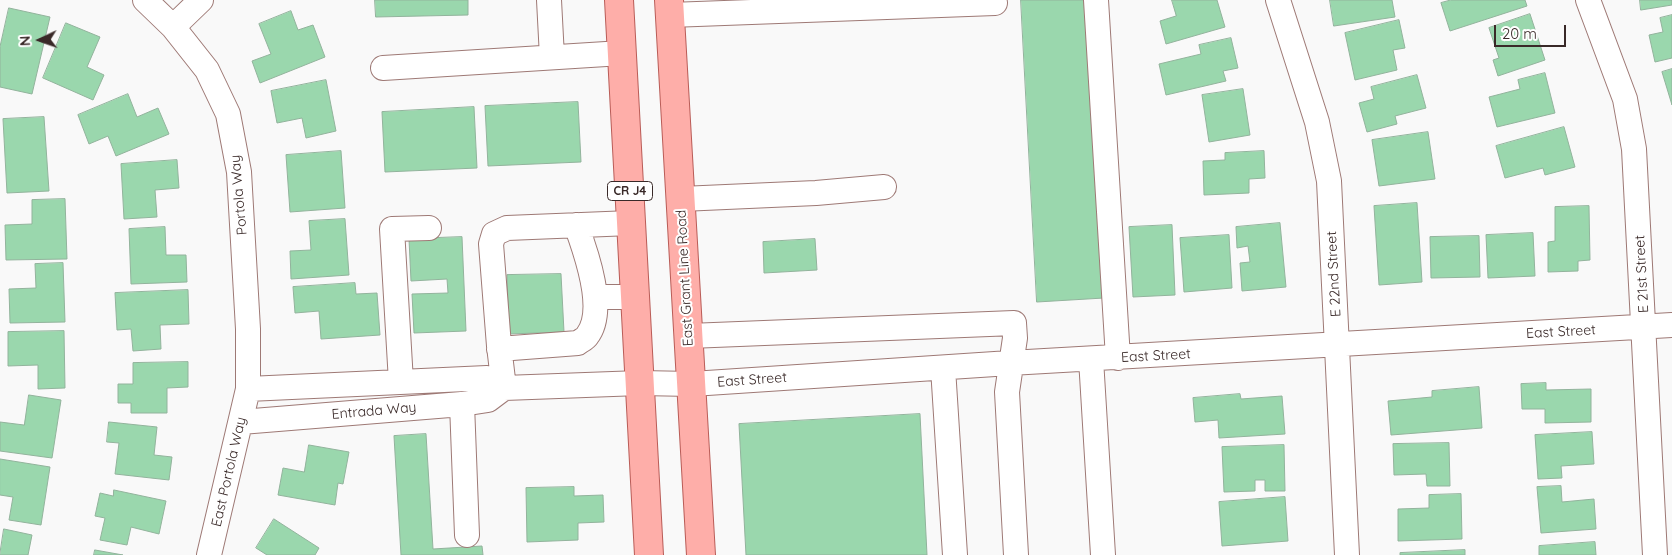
<!DOCTYPE html>
<style>
body{margin:0}
#map{position:relative;width:1672px;height:555px;overflow:hidden;background:#f9f9f9;font-family:Quicksand,sans-serif}
canvas{display:block}
.north{position:absolute;left:15px;top:15px;width:50px;height:50px;-webkit-text-stroke:4px #fff;paint-order:stroke;rotate:267deg;font-size:14px;font-weight:700;line-height:20px;text-align:center;color:#392928}
.north::after{content:'';display:block;margin:auto;width:18px;height:22px;background:#392928;clip-path:polygon(50% 0,100% 100%,50% 72%,0 100%)}
.scale{position:absolute;left:1494px;top:25px;width:72px;height:22px;box-sizing:border-box;border:2px solid #392928;border-top:0;padding-left:6px;font-size:15px;line-height:18px;white-space:nowrap;color:#392928;-webkit-text-stroke:4px #fff;paint-order:stroke}
</style>
<div id="map">
<canvas width="1672" height="555"></canvas>
<div class="north">N</div>
<div class="scale">20 m</div>
</div>
<script>
const ctx = document.querySelector('canvas').getContext('2d');
ctx.lineJoin = 'round';
function fillPath(path, color) {
  ctx.fillStyle = color;
  ctx.fill(path, 'evenodd');
}
function stroke(path, color, width, dash) {
  ctx.strokeStyle = color;
  ctx.lineWidth = width;
  ctx.lineCap = dash ? 'butt' : 'round';
  ctx.setLineDash(dash || []);
  ctx.stroke(path);
}
function write(font, color, halo, rows, align = 'center') {
  ctx.font = font + ' Quicksand,sans-serif';
  ctx.lineWidth = 4;
  ctx.setLineDash([]);
  ctx.textBaseline = 'middle';
  ctx.strokeStyle = halo;
  ctx.fillStyle = color;
  for (const [text, x, y, turn = 0] of rows) {
    ctx.save();
    ctx.translate(x, y);
    ctx.rotate((+turn || 0) * Math.PI / 180);
    ctx.textAlign = isNaN(turn) ? turn : align;
    if (halo) ctx.strokeText(text, 0, 0);
    ctx.fillText(text, 0, 0);
    ctx.restore();
  }
}
const building = new Path2D(`
 M375,0H468V15L376,17Z
 M1021,0H1088L1104,298L1037,302Z
 M1172,0H1217L1225,27L1166,44L1160,21L1176,16Z
 M1330,0H1392L1395,17L1334,26Z
 M1451,0H1525L1527,6L1450,31L1441,3Z
 M1640,0H1672V5L1641,10Z
 M9,8L50,17L32,94L0,87V47Z
 M291,11L298,30L313,25L325,57L260,83L252,61L271,54L259,24Z
 M1530,14L1545,60L1498,76L1493,60L1499,58L1489,28Z
 M1672,15V58L1655,62L1649,35L1663,32L1660,18Z
 M1399,20L1405,48L1393,50L1397,70L1355,80L1345,33Z
 M66,23L100,37L87,67L104,75L93,100L43,78Z
 M1231,38L1238,68L1223,71L1226,81L1166,95L1159,64L1201,54L1199,45Z
 M1672,69V105L1662,72Z
 M1545,73L1555,113L1497,127L1489,97L1520,89L1518,80Z
 M1417,75L1426,108L1395,116L1397,124L1367,132L1359,103L1374,99L1371,87Z
 M326,80L336,131L306,138L302,118L277,123L271,91Z
 M1243,89L1250,135L1209,142L1202,95Z
 M128,94L137,117L158,108L169,134L116,156L108,136L89,144L78,115Z
 M578,102L581,162L488,166L485,106Z
 M474,107L477,168L385,172L382,112Z
 M44,117L49,191L7,193L3,119Z
 M1564,127L1575,167L1545,175L1543,168L1505,178L1496,146Z
 M1428,132L1435,179L1379,186L1372,140Z
 M341,151L345,208L290,212L286,155Z
 M1264,151L1265,178L1249,179V193L1204,195L1203,161L1225,160V153Z
 M177,160L179,188L155,190L157,217L124,219L121,164Z
 M65,199L67,259L6,260L5,225L32,224V200Z
 M1417,203L1422,282L1379,285L1374,206Z
 M1589,206L1590,260L1578,261V271L1548,272V242L1555,241V207Z
 M345,219L349,275L291,279L290,251L311,250L309,221Z
 M1280,223L1286,287L1242,291L1240,263L1250,262L1248,246L1237,248L1236,227Z
 M1172,225L1175,295L1133,297L1129,227Z
 M165,227L166,255H186L187,282L131,284L129,229Z
 M1533,233L1535,276L1488,278L1486,235Z
 M1229,235L1232,288L1184,292L1180,238Z
 M1479,236L1480,277L1431,278L1430,237Z
 M462,237L466,331L414,333L412,294L448,293L447,279L411,281L409,239Z
 M815,239L817,270L764,273L763,242Z
 M63,263L65,322L10,323L9,289L36,288L35,264Z
 M561,274L564,332L509,334L507,275Z
 M355,283L356,294L377,293L380,335L321,339L319,311L295,313L293,287Z
 M188,290L189,324L160,325L161,349L133,351L131,329L117,330L115,293Z
 M64,331L65,388L38,389V365L8,366V332Z
 M188,362V387L167,388V413H131V403H118V384H133V363Z
 M1546,383V390L1591,389V422L1545,423V409H1522L1521,384Z
 M1479,387L1482,428L1391,435L1388,401L1432,397V391Z
 M1240,394L1241,399L1282,396L1285,434L1219,438L1218,420L1195,422L1193,398Z
 M29,395L61,400L52,458L0,451V422L24,425Z
 M920,414L927,555H746L739,424Z
 M109,422L157,427L154,455L172,457L169,480L115,474L119,443L107,442Z
 M1592,432L1594,464L1561,466L1562,478L1538,479L1535,435Z
 M426,434L433,549L482,546L483,555H401L394,436Z
 M1449,443L1450,486H1427L1426,474L1394,475L1393,444Z
 M309,445L349,452L343,484L338,483L335,505L278,495L283,468L304,472Z
 M1284,445L1285,491H1265V480H1255V491L1224,492L1222,447Z
 M0,459L50,467L41,525L9,520L13,497L0,495Z
 M1561,486L1562,502L1594,499L1596,529L1541,533L1537,487Z
 M574,487V496L603,495L604,522L578,523V540L527,542L526,488Z
 M114,490L166,501L159,534L131,527L127,545L100,540L105,518L95,516L100,493L113,496Z
 M1461,494L1462,539L1398,541V509L1429,508V495Z
 M1285,497L1288,541L1222,546L1219,502Z
 M274,519L319,548L315,555H267L256,548Z
 M4,529L32,535L28,555H0Z
 M1595,542L1596,555H1539V546Z
 M95,550L123,555H94Z
 M1465,550V555H1400V553Z`);
fillPath(building, '#9ad7ad');
stroke(building, '#92b39c', 1);
const minor = new Path2D(`
 M145,0L173,27L207,70L228,114L239,172L248,329V389L209,555
 M549,0L552,57
 M1096,0L1118,358
 M1278,0L1317,122L1329,181L1347,555
 M1588,0L1625,99L1634,149L1655,555
 M670,15L995,3
 M173,27L201,0
 M383,68L622,53
 M681,199L816,193L884,187
 M595,295L602,297H636
 M689,336L1014,323L1015,338L1007,392L1016,555
 M499,349L578,343C580,341 585,339 587,336C607,311 586,252 576,225
 M1091,359L1103,555
 M943,368L955,555
 M401,382L392,229L429,228
 M504,388L499,346L491,244L494,234L507,228L631,223
 M248,389L487,378L504,388L640,383L692,384L1010,363L1672,325
 M462,404L467,535
 M241,422L462,404L488,400L504,388`);
const major = new Path2D(`
 M619,0L649,555
 M669,0L701,555`);
stroke(minor, '#9e7975', 26);
stroke(major, '#b95c57', 30);
stroke(minor, '#fff', 24);
stroke(major, '#feaea9', 28);
for (const [x, y, w] of [
 [630,191,45]
]) {
  const box = new Path2D();
  box.roundRect(x - w / 2, y - 9.5, w, 19, 4);
  ctx.fillStyle = '#fff';
  ctx.fill(box);
  stroke(box, '#392928', 1);
}
write('bold 12px', '#392928', null, [
 ["CR J4",630,191]
]);
write('14px', '#392928', '#fff', [
 ["Portola Way",239,195,-95],
 ["E 22nd Street",1334,274,-93],
 ["E 21st Street",1642,274,-93],
 ["East Grant Line Road",685,278,-93],
 ["East Street",1561,332,-3],
 ["East Street",1156,356,-3],
 ["East Street",752,380,-4],
 ["Entrada Way",374,411,-5],
 ["East Portola Way",229,472,-77]
]);
</script>
